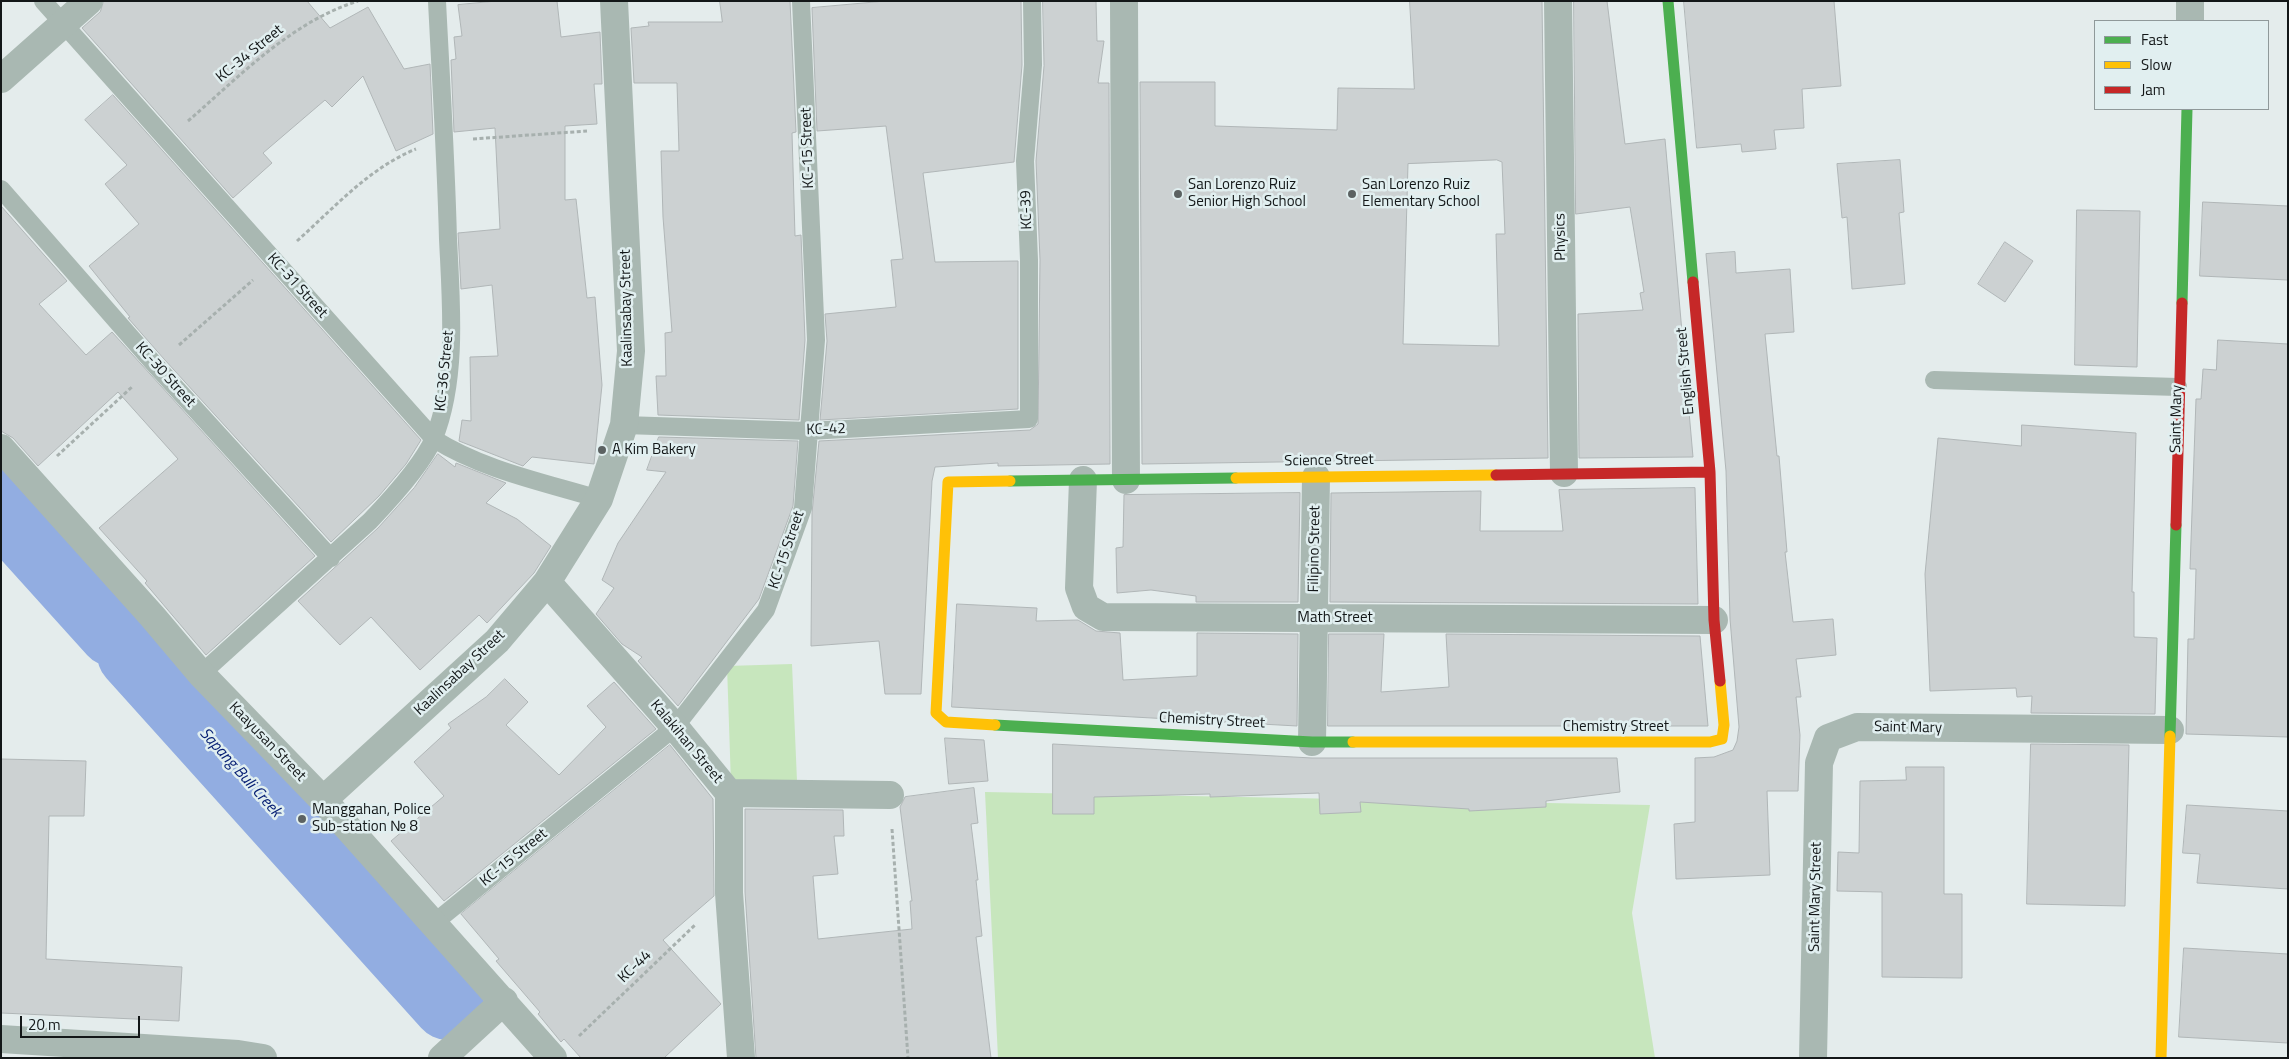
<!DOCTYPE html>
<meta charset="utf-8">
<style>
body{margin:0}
#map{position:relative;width:2289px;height:1059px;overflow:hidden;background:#e4ecec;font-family:"Titillium Web",sans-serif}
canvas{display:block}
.frame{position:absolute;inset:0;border:2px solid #131718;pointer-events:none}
.legend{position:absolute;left:2094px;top:20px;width:175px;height:90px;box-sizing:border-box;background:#e1eff0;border:1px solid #8f999a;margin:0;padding:6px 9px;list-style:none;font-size:15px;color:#131718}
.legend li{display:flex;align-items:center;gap:10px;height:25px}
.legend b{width:25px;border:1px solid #8f999a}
.scale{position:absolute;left:20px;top:1016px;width:120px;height:22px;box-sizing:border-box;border:2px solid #131718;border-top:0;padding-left:6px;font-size:15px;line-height:18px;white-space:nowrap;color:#131718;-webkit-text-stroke:4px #e1eff0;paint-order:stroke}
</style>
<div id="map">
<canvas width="2289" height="1059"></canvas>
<div class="frame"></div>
<ul class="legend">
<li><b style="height:6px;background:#4caf50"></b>Fast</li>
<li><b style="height:6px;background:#ffc107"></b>Slow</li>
<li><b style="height:6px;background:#c62828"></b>Jam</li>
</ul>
<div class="scale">20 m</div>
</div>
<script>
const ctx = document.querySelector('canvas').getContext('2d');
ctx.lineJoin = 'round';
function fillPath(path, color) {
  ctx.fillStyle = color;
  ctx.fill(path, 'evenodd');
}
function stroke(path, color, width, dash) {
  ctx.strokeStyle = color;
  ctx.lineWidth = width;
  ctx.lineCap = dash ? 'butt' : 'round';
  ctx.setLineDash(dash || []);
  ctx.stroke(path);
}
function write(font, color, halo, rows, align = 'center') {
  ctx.font = font + ' "Titillium Web",sans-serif';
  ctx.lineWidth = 5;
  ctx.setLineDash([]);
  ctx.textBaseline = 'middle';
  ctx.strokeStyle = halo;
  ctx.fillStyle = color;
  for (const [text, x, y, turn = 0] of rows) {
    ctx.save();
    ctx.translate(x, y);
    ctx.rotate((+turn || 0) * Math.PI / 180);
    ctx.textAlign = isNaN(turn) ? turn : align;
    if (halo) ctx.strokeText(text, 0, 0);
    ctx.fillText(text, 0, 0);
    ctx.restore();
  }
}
fillPath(new Path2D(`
 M792,664L797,781L731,784L727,666Z
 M985,792L1650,805L1632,913L1655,1058H998Z`), '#c7e6bd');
stroke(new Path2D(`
 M1,506L114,631
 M133,654L448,1004`), '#92ade1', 72);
const building = new Path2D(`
 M104,1H307L330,28L368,7L404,69L430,64L433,134L396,151L363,76L332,107L325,100L263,153L272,163L233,198L82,28L100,12Z
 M497,1H557L561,37L600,32L602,84H594L597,124L565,126V200L576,199L587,298L595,297L602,385L594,464L532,457L523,466L459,441L462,420L471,421L470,357L498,356L492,285L461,289L458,233L500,229L495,128L454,132L451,60L456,59L454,37L462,36L458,5Z
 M720,1H790L796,132L792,133L795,236L801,235L805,340L799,420L658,415L656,376H666L665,333L672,332L663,217L661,151H679L677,83H634L631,28L649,26L648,22H722Z
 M886,1H1021L1022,65L1014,162L923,173L935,262L1018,261V409L820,420L827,341L825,314L896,307L891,260L903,259L886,126L817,131L812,8Z
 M1043,1H1096L1097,41H1104L1098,83H1109L1110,464L998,466V463L935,467L932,481L921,694H885L879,641L811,646L812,513L819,441L1030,430L1038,424L1040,260L1036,161L1044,66Z
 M1410,1H1542L1548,458L1142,464L1140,82H1215V126L1337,130L1338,88L1414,89ZM1497,160L1502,162L1505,234H1496L1499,346L1403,344L1408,164Z
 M1574,1H1607L1625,144L1665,139L1693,457L1579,458L1578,314L1643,310L1640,293L1644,292L1630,207L1576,214Z
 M1684,1H1834L1841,86L1802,89L1804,128L1774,130L1776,149L1742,152L1741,144L1697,148Z
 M113,95L421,440L406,464L379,496L331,542L164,359L128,318L130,317L89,266L139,224L105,184L127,165L85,120Z
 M1900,160L1904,212L1899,213L1905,284L1852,289L1847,217L1842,218L1837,164Z
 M2203,202L2288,206V280L2200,276Z
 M1,206L67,281L39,304L86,355L112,332L315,556L206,655L145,583L147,581L99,528L178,459L118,392L38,466L13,438L1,431Z
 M2077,210L2140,211L2137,367L2075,365Z
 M2005,242L2033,261L2005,302L1978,284Z
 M1735,252L1736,273L1790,269L1794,332L1765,334L1777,456H1779L1787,552H1785L1793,622L1833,619L1836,655L1796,659L1801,697H1796L1800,735L1798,791H1767L1770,875L1676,879L1674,824L1695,822V758L1714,757L1733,750L1737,741L1739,727L1730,619L1726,471L1706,254Z
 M2218,340L2288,344V737L2186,734L2188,639H2194L2196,569H2190L2196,399H2201L2203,369L2216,370Z
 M2022,425L2136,433L2132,592H2134V637L2157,638L2155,714L2031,713L2032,696L2017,697L2016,688L1930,691L1925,574L1938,438L2021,446Z
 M659,437L798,441L793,506L759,599L678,706L638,661L642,657L622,644L596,614L614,588L602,580L618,543L666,472L647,470Z
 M438,454L455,467L456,463L506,483L486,503L517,519L551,546L534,573L487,623L479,615L420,670L371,617L340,645L298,601L378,528L414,488Z
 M1695,488L1698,604L1330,602L1331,493L1481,491L1480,531H1563L1559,490Z
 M1300,493L1298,602H1196V596L1151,590L1117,593L1116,548L1123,547L1124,495Z
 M957,604L1037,608L1036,621L1078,620L1096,631L1120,633L1123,680L1197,676V633L1298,634L1297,726L952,707Z
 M1329,634H1384L1381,692L1449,687L1446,634L1700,636L1708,726H1328Z
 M505,679L528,702L506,725L559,775L606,727L587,706L614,682L656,729L444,901L391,841L444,796L414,762L451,728L448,724L486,697Z
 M945,738L984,740L988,781L949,784Z
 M1053,744L1312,758H1617L1620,792L1546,801V807L1469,811V809L1360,802L1361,812L1320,814L1319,793L1210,797V794L1094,797V814H1053Z
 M2031,744L2129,745L2125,906L2027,904Z
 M670,745L713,799L714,896L663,940L721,1004L664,1058H581L564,1039L561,1042L538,1014L540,1012L496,961L499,959L461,914Z
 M1,759L86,761L84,816H49L46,959L182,967L179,1021L1,1013Z
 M1906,767H1944V894H1962V978L1882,977V892L1837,891L1838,852L1859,853L1860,781L1906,780Z
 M974,788L978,823L971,824L978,880H976L982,936L976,937L991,1058H756L745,892V809L843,810L844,836H834L838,874L813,876L818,939L912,929L910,901H912L900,807L905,797Z
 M2187,805L2288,811V889L2197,883L2200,854L2183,853Z
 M2184,948L2288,954V1043L2179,1037Z`);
fillPath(building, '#ccd1d2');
stroke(building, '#b0b6b7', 1);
stroke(new Path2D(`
 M188,121C240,76 291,22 358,1
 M473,139L587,131
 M297,241C334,208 369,168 416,149
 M179,345L253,280
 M57,456L133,386
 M892,829L908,1058
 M579,1036L696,924`), '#a7b0ae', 3, [4, 2.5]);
stroke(new Path2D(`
 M43,1L434,439C483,470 543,482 599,499
 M1,189L156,366L331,558
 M1934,380L2178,387
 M624,425L808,431L1029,419V260L1025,161L1033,65L1032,1
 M201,674L370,521C390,500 423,464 434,438C458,378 451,302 448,239C446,160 441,81 437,1
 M434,923L675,727L766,610L803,508L816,340L801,1`), '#a9b8b2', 18);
stroke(new Path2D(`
 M1124,1L1126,480
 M1558,1L1564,473
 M2190,21V1
 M1,79L89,1
 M1,448L152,616L201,674L323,800L553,1058
 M1083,480L1079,588L1086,607L1103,617L1714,620
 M547,582L675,727L729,793V893L741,1058
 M1312,742L1316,477
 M729,793L890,795
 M323,800L497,641L547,582L599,499L624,425L631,351L614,1
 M1,1039L238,1054L263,1058
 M442,1058L504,1001
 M1813,1058L1819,763L1828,738L1857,727L2170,730`), '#a9b8b2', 28);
stroke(new Path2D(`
 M1668,1L1693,282
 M2182,303L2187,109
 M1010,481L1236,478
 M995,725L1312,742H1353
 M2170,736L2176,525`), '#4caf50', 11);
stroke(new Path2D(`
 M1236,478L1496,475
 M995,725L946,722L936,713L948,482L1010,481
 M1353,742H1710L1722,739L1724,725L1720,681
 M2161,1058L2170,736`), '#ffc107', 11);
stroke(new Path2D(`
 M1693,282L1710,472L1714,620L1720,681
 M1496,475L1710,472
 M2176,525L2182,303`), '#c62828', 11);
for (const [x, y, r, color] of [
 [1178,194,5,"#5c6262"],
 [1352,194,5,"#5c6262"],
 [602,450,5,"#5c6262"],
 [302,819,5,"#5c6262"]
]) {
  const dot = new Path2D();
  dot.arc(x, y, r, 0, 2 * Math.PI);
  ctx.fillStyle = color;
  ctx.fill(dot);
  stroke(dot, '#e1eff0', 2);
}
write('15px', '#131718', '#e1eff0', [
 ["KC-34 Street",250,54,-39],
 ["KC-15 Street",808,148,-92],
 ["KC-39",1027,210,-92],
 ["Physics",1561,237,-91],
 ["KC-31 Street",297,286,48],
 ["Kaalinsabay Street",627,308,-91],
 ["KC-36 Street",445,371,-84],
 ["English Street",1686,371,-95],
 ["KC-30 Street",165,375,48],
 ["Saint Mary",2177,419,-89],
 ["KC-42",826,430,-2],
 ["Science Street",1329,461,-1],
 ["Filipino Street",1315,549,-89],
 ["KC-15 Street",787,550,-71],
 ["Math Street",1335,618],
 ["Kaalinsabay Street",460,673,-43],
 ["Chemistry Street",1212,721,3],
 ["Chemistry Street",1616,727],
 ["Saint Mary",1908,728,1],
 ["Kaayusan Street",267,742,46],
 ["Kalakihan Street",686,742,50],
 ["KC-15 Street",514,858,-39],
 ["Saint Mary Street",1816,897,-89],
 ["KC-44",635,967,-44]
]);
write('15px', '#131718', '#e1eff0', [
 ["San Lorenzo Ruiz",1188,185],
 ["Senior High School",1188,202],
 ["San Lorenzo Ruiz",1362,185],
 ["Elementary School",1362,202],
 ["A Kim Bakery",612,450],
 ["Manggahan, Police",312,810],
 ["Sub-station № 8",312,827]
], 'left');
write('italic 16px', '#041d72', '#e1eff0', [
 ["Sapang Buli Creek",240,773,48]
]);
</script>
